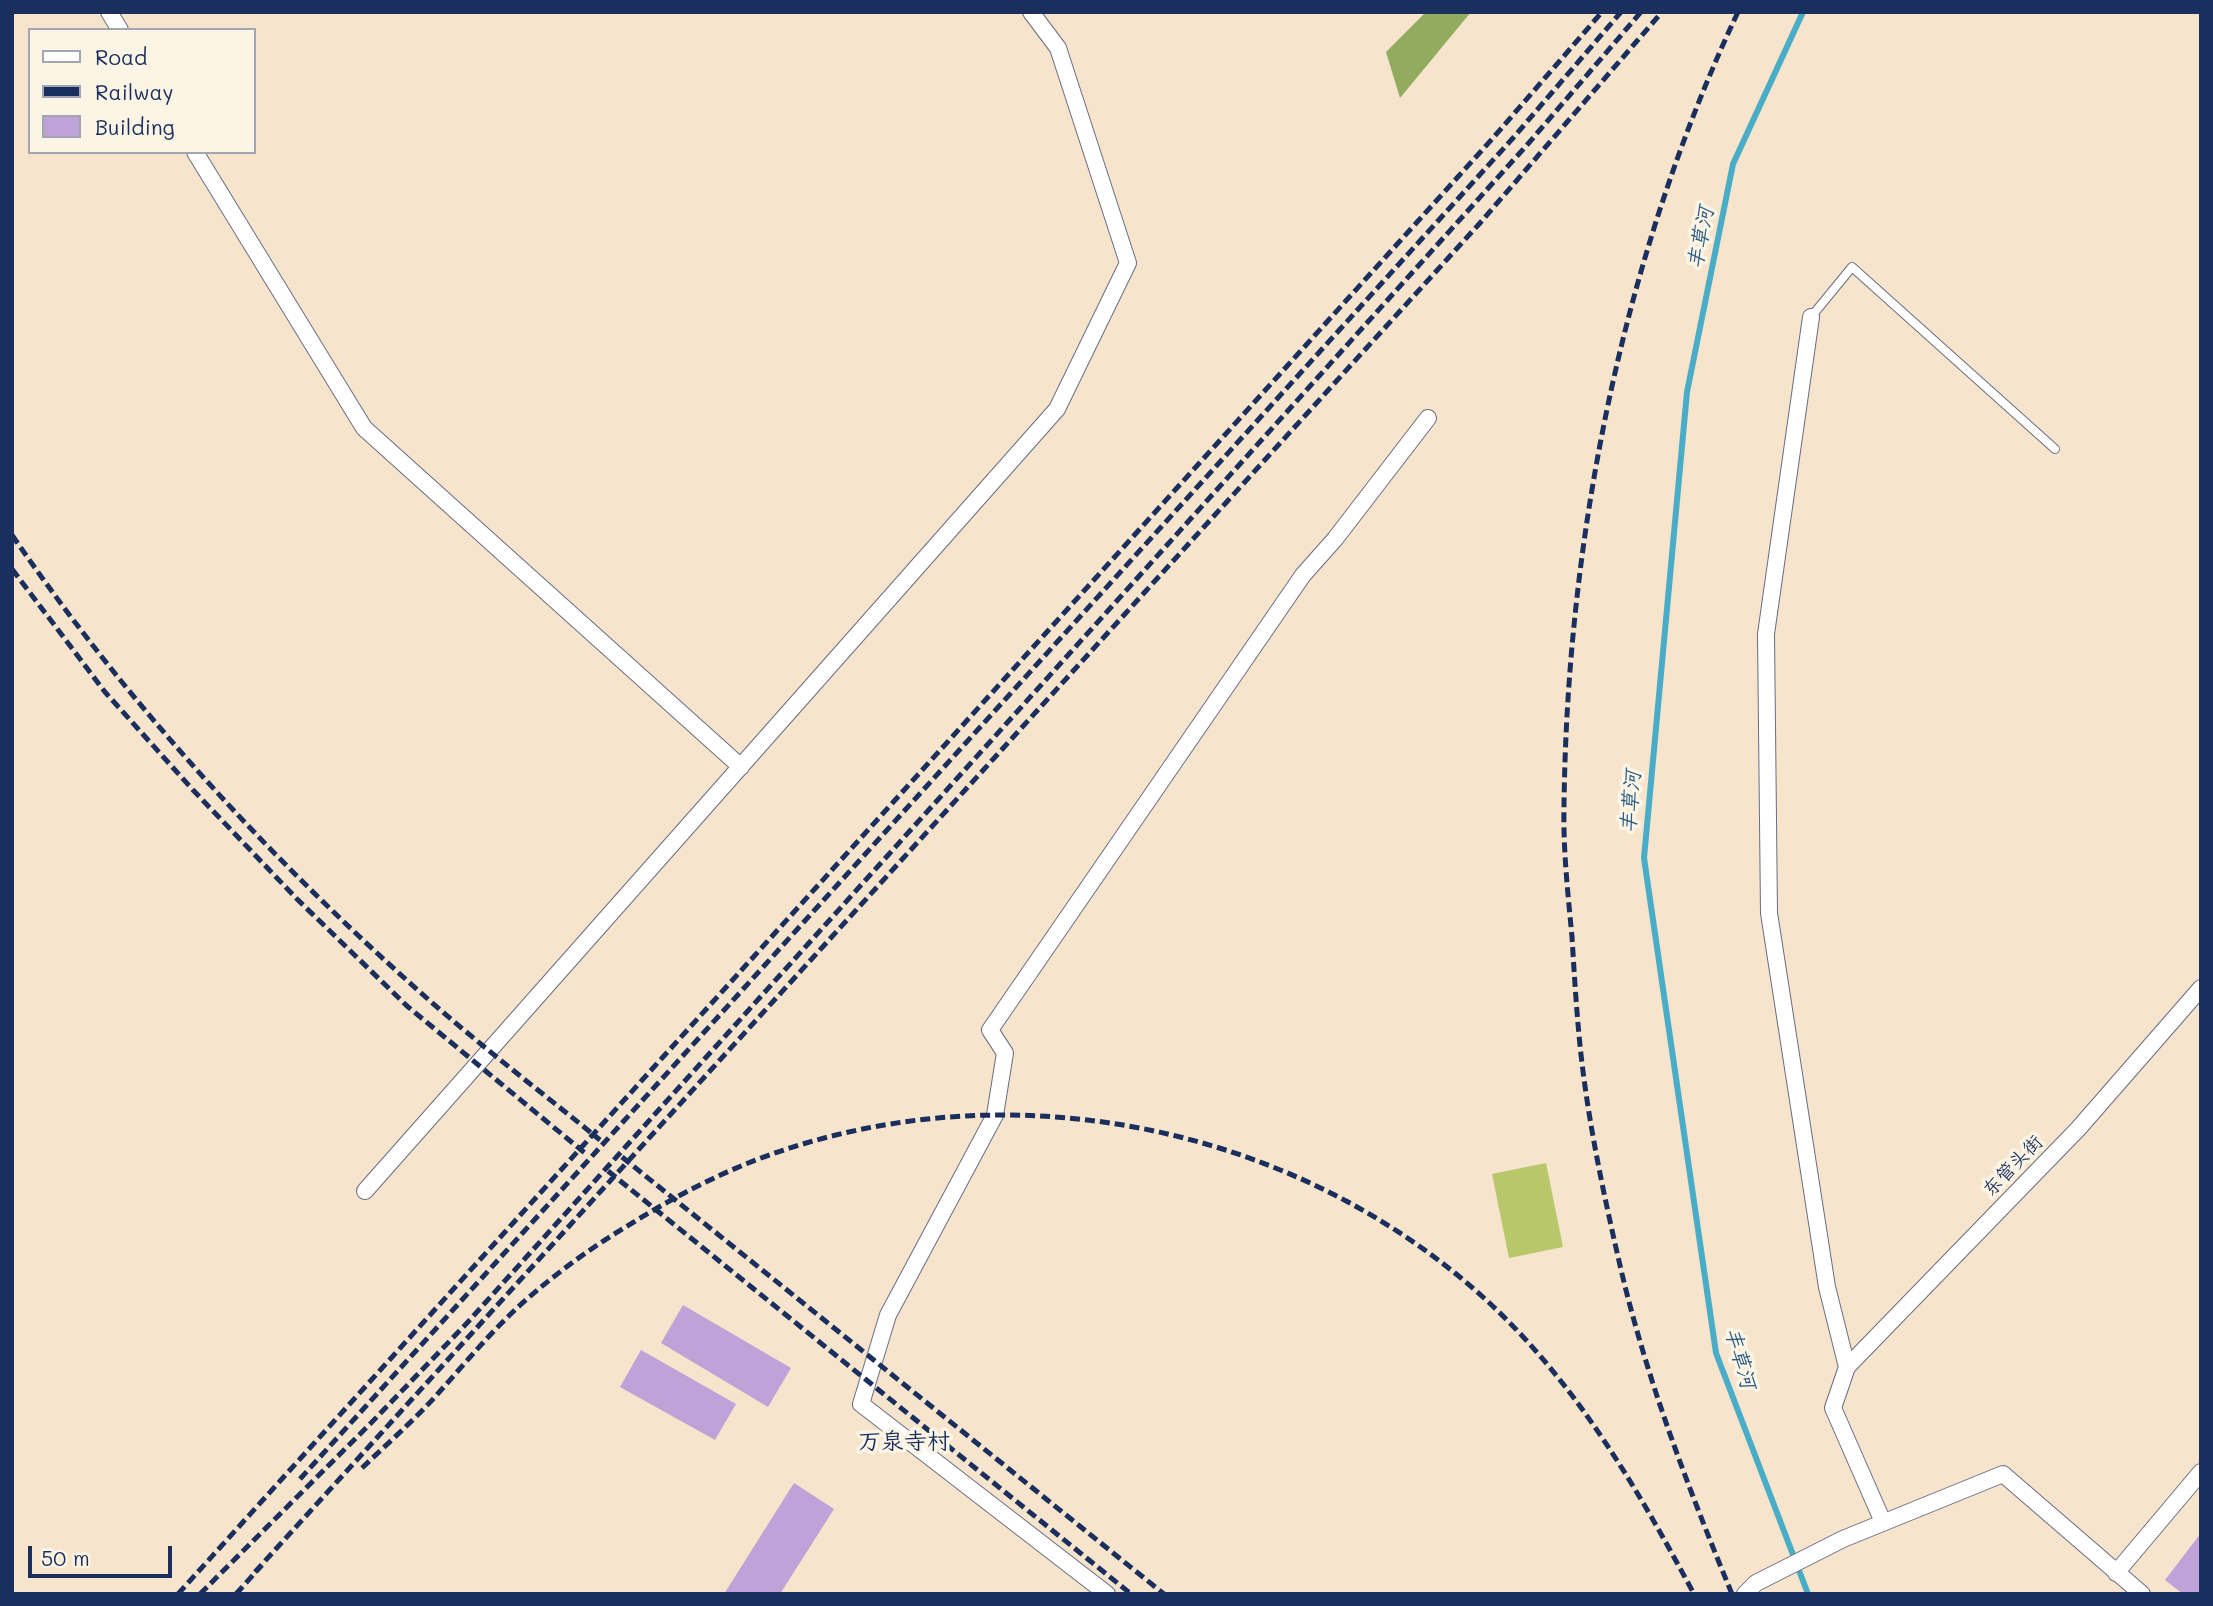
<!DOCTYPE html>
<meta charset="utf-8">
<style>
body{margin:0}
#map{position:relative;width:2213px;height:1606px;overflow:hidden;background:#f7e4cc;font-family:Mali,sans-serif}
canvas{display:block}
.frame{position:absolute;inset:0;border:14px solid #1b2f5e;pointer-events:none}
.legend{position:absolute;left:28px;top:28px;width:228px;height:126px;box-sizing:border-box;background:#fcf5e5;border:2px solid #a2a6af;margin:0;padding:9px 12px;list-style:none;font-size:21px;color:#1b2f5e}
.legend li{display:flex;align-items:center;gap:14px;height:35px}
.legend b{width:35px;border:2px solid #a2a6af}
.scale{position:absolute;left:28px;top:1546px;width:144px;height:32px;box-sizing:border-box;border:4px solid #1b2f5e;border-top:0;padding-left:9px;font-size:21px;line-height:24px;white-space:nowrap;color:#1b2f5e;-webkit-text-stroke:5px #fcf5e5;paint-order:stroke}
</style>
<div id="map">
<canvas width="2213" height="1606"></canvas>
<div class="frame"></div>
<ul class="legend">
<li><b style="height:9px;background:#fff"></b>Road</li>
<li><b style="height:9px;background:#1b2f5e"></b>Railway</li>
<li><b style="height:19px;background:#bea2d8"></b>Building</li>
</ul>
<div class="scale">50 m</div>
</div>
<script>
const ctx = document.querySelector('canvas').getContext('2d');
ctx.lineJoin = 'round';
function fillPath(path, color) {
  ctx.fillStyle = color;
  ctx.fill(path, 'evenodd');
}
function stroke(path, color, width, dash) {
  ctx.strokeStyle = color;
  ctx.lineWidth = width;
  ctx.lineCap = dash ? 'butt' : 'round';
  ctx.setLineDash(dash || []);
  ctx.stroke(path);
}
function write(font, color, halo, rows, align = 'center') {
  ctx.font = font + ' Mali,"LXGW WenKai TC",sans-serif';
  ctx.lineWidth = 7;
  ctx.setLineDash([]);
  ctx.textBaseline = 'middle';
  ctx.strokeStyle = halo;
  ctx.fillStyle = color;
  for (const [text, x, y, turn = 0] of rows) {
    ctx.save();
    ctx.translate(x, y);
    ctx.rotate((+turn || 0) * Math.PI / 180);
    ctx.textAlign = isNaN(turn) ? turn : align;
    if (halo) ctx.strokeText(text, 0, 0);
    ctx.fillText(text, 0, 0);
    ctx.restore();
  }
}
fillPath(new Path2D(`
 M1546,1163L1563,1247L1509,1258L1492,1174Z`), '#b7c76a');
fillPath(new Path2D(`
 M1423,12H1471L1400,98L1386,52L1424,14Z`), '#91ac5e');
stroke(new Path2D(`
 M1803,12L1733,164L1687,392L1644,858L1716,1353L1808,1594`), '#49adc8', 6);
fillPath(new Path2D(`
 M683,1305L791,1368L768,1407L661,1343Z
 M641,1350L736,1404L715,1440L620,1387Z
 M794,1483L834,1509L780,1594H724Z
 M2201,1533V1594H2183L2165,1580Z`), '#bea2d8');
const lane = new Path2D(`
 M1811,317L1852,267L2055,449`);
const street = new Path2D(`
 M109,12L120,30
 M195,152L364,428L741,767
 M1811,317L1766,634L1769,913L1827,1287L1847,1367L1833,1408L1883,1522
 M365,1191L1057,409L1128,263L1058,48L1031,12
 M1847,1367L2078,1129L2201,988
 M2116,1573L2201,1472
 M1107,1594L861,1404L888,1315L995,1115L1005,1053L990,1030L1303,575L1335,539L1428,418
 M1745,1594L1756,1583L1843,1539L2003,1474L2142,1594`);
stroke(lane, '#686e84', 10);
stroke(street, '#686e84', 18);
stroke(lane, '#fff', 8);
stroke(street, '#fff', 16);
stroke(new Path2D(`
 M12,535C128,704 267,856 420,992C478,1044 540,1091 600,1140
 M12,569L105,692L193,790L297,899L407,1006L586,1154
 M622,1157L1164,1594
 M608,1171L1131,1594
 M362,1468C386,1445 411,1423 434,1398C461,1368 488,1335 518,1307C550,1278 586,1251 624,1228C675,1196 730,1167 787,1149C1025,1071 1299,1130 1484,1298C1575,1381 1636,1486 1694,1594
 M300,1479L1513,138L1621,12
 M255,1572L1480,223L1662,12
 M178,1594L1493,138L1602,12
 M200,1594L371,1423L467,1323L1527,145L1641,12
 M236,1594L262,1565
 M1732,1594C1687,1485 1645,1375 1619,1261C1602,1187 1586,1111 1579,1035C1576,1003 1574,970 1572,937C1568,894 1563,850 1564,806C1567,539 1623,255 1738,12`), '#1b2f5e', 5, [10, 5]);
write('19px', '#1b2f5e', '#fcf5e5', [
 ["东管头街",2013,1166,-46]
]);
write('italic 21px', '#2b5b83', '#fcf5e5', [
 ["丰草河",1701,238,-79],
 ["丰草河",1631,802,-85],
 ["丰草河",1740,1358,74]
]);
write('23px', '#1b2f5e', '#fcf5e5', [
 ["万泉寺村",904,1442]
]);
</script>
